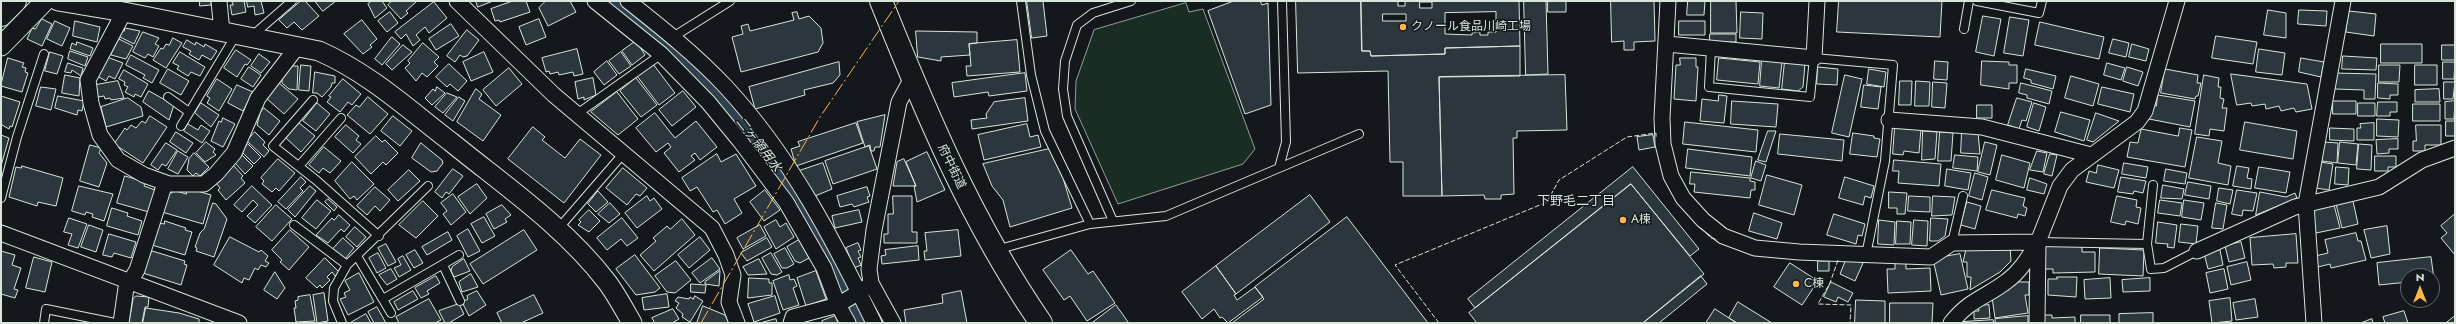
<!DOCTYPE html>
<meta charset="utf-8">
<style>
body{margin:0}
#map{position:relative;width:2456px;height:324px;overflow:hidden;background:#14181c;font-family:Jost,sans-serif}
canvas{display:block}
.frame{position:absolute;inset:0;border:2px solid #d8e6dc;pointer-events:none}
.north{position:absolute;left:2400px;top:268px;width:40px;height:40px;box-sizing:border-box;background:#14181c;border:1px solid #626a69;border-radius:50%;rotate:0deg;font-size:11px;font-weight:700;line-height:16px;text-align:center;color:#d8e6dc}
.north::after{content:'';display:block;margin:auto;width:14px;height:18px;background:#ffb74d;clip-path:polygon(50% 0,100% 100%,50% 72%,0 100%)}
</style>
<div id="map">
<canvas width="2456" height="324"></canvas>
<div class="frame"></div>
<div class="north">N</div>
</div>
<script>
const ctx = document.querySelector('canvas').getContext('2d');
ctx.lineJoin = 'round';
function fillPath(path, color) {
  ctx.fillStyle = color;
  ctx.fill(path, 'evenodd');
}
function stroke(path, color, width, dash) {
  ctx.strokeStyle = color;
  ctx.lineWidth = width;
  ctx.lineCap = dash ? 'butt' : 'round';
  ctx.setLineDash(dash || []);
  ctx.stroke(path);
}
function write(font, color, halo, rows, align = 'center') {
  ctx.font = font + ' Jost,"Noto Sans JP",sans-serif';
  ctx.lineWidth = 3;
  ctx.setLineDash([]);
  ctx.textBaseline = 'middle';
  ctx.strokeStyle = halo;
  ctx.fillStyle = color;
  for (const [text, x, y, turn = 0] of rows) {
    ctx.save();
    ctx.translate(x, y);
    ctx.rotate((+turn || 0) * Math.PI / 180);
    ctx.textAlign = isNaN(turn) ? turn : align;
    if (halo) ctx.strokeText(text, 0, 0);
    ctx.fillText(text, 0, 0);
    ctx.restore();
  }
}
const green = new Path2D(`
 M1186,3L1189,12L1203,9L1255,149L1243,164L1118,204L1075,109L1076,81L1094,30Z`);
fillPath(green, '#1a2d24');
stroke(green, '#939e99', 1);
stroke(new Path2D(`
 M610,1L676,53L717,93L757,143L789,186L864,323`), '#2f3f4d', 31);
const building = new Path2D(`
 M200,1H211V5L200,6Z
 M232,1H244L246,12L232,15L230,5H233Z
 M247,1H261L264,13L255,15L254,6L248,7Z
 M301,1H305L319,16L302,30L294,22L287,28L279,20Z
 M315,1H336L323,11Z
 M372,1H382L387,8L375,18L368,4Z
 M392,1H417L406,11L408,13L401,19L388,5Z
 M476,1H493L478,7Z
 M513,1H526L530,12L500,22L499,20L495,21L491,9Z
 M546,1H570L576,12L548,26L539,8Z
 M1027,1H1043L1047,36L1032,38Z
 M1234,1H1260L1262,5L1268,3L1271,105L1245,114L1208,11Z
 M1296,1H1361L1362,51H1370L1371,56L1445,54V48L1520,46V76L1439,77L1442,196H1403V162H1390L1388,71L1298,73Z
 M1361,1H1398V6H1405V1H1519L1520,46L1445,48V54L1371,56L1370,51H1362ZM1420,2H1432V8H1420ZM1496,12V32H1488V35H1480V32L1472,33V35L1445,34V13ZM1383,14H1406V21H1383Z
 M1524,1H1546L1548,74L1526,75Z
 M1548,1H1566V12H1548Z
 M1611,1H1654L1655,41L1634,42V50H1624V41L1612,42Z
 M1688,1H1705L1704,15H1687Z
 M1711,1H1736L1737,33H1711Z
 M1839,1H1942L1940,37L1837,32Z
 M434,2L447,18L429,33L425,27L416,35L420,40L413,46L406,34L401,39L395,32Z
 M2268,10L2286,13V38L2264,35Z
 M2299,10L2327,11L2326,26L2298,24Z
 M2349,11L2376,14L2374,36L2346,32Z
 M390,12L398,23L387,32L378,21Z
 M797,12L799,19L809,16L821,28L823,43L818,52L741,72L732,37L743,34L741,26L748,24L750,31L794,20L792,13Z
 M1741,12L1763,13L1762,39L1740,38Z
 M1983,16L2001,19L1994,56L1976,52Z
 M2010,17L2029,20L2023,56L2004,53Z
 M42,19L52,24L42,46L27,39L32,28L35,29Z
 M539,19L546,37L526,45L519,27Z
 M362,20L377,39L370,45L372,47L363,54L344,34Z
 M55,21L70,28L62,46L47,39Z
 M75,21L100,27L97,42L73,36Z
 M1679,21H1705V35H1679Z
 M2040,22L2104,37L2099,59L2035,45Z
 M451,24L459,36L436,50L429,39Z
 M125,28L140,31L134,44L118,36L121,30L124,31Z
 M467,30L479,40L467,56L463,57L460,55L455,62L447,56Z
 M916,31L977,32V43L969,44L970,55L941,57V61L918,57Z
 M143,32L159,38L155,44L159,46L153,57L148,54L145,58L133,52Z
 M1710,34H1736V42H1710Z
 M2216,36L2257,42L2253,64L2212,58Z
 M392,37L400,44L382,65L375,59Z
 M173,38L182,43L166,68L153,60L161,48L163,49L166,44L169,45Z
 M119,39L133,46L126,59L111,55Z
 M2113,39L2129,43L2126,57L2109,53Z
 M187,40L195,45L196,42L204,47L205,44L217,51L211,60L202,55L199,60L189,54L191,51L183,47Z
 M1017,40L1020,72L967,76L966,66H971L969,44Z
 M636,41L645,55L632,65L622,51Z
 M77,42L93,48L90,56L70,49L72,43L76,45Z
 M423,43L439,57L434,62L438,66L427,77L422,73L416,81L405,68L410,63L408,61Z
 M2132,44L2149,49L2146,61L2129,57Z
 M2381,44H2422V63H2381Z
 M403,45L412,52L392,70L386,64Z
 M2442,45H2455V60H2442Z
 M577,49L583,74L574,76L573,72L559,75L558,72L550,74L549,71L546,72L542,58Z
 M2259,49L2285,53L2282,75L2256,72Z
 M236,50L251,60L247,65L245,64L237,77L224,68Z
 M70,51L88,57L85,66L68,59Z
 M50,52L63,56L57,74L45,71Z
 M180,52L205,67L200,76L191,72L188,76L177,69L179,66L173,63Z
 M484,52L493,72L471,81L463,62Z
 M621,52L631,66L619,74L609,61Z
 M259,54L270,62L261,73L251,66Z
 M131,55L159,70L152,83L143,78L145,75L126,65Z
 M2343,56L2377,58L2376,70L2342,69Z
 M107,57L123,63L115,79L109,76L106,81L97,76Z
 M8,58L24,63L22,67L26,68L25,72L28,73L22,92L1,86Z
 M1680,58H1696V67H1698L1696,101L1674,99L1676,65H1680Z
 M1719,58L1760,62L1758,84L1717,80Z
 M2301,58L2324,62L2321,77L2299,72Z
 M1762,60L1782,62L1779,88L1760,86Z
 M607,61L617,75L604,85L594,72Z
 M1785,61L1805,63L1803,87L1798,91L1782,89Z
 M1935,61L1948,62L1947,80L1934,79Z
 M1982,61L2009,62V65H2017V83H2009V89L1981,85Z
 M839,62L840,75L833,83L804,90L805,95L755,109L749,87Z
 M2443,62H2455L2454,79H2443Z
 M68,63L83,68L81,76L72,70L71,73L65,72Z
 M2107,63L2125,68L2121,80L2104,75Z
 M449,64L467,81L458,91L450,84L447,87L436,77Z
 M653,64L675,93L659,105L637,76Z
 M301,65L311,66L309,91L299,90Z
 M2379,65H2400L2399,82H2379Z
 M2415,65H2437V85H2415Z
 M289,66H298L297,90L289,89L282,83V74Z
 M249,67L261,75L253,87L241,79Z
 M1818,67L1838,69L1837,85L1817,84Z
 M2127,67L2143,72L2138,86L2123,81Z
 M509,68L522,84L496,106L483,90Z
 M168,69L189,81L181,95L160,83Z
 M1869,69L1886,72L1884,87L1867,84Z
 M2026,69L2056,76L2053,89L2031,83V80L2024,78Z
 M2165,69L2198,75L2197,83H2201L2198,96H2196L2195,99L2161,93Z
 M124,70L148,84L141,97L135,94L134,97L125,92L128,87L124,85L125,82L119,79Z
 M315,72L335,76V83H332L331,87L322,97L317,93H313Z
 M1025,73L1027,91L989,96L988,92L954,97L952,83Z
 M2335,73L2376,74L2375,99H2364V90L2335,89Z
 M2231,74L2307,84L2312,109L2296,112L2294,108L2281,111L2279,106L2266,109L2265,104L2252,106L2251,103L2237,105Z
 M65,75L80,78L79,96L62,93Z
 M1565,75L1567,130L1517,131V138H1513L1514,194L1501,195V199H1485L1484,195L1442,196L1439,77Z
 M1845,75L1862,79L1849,137L1832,133Z
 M2204,75L2219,78L2218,87H2221L2220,98L2224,99L2222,108H2227L2224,131L2210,129L2209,136L2195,134Z
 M2071,76L2099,84L2093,106L2065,98Z
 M593,78L596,95L584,100V97L578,99L575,82Z
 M636,78L657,105L641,117L620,91Z
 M217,79L232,89L219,111L207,103L210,98L207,96Z
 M343,79L361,94L352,105L348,102L340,112L327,102L331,97L329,96Z
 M118,81L124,98L111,100L110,98L105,99L104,96L98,97L96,85Z
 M1900,81H1912L1911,105H1899Z
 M1916,81L1930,82L1929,106H1915Z
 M1933,82L1947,83L1945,108L1932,107Z
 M2444,82H2455L2453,99H2444Z
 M279,83L298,99L284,114L266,98Z
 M2021,83L2052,91L2049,104L2027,98V95L2019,93Z
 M2378,83L2398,84V95H2390V99L2378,98Z
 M237,85L253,92L243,111L228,103Z
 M1864,85L1881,87L1878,109L1861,107Z
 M41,87L56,89L51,110L36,106Z
 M437,87L445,93L432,105L425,98L433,89L435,91Z
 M2102,87L2134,94L2130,112L2098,104Z
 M476,89L482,94L479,99L501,115L483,141L457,122Z
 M2439,89L2440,102H2415V90Z
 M149,91L174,105L169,120L143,102Z
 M683,91L696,107L672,126L659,110Z
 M617,92L638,119L618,135L591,112Z
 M447,93L457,97L443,113L435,107Z
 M1719,95L1727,96L1724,123L1700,121L1702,99L1718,101Z
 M2158,95L2195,101L2190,127L2149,119L2153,105L2156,106Z
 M1,96L20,102L12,127L10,126L9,129L2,125Z
 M58,96L84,101L82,111L78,110L77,115L55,108Z
 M368,97L388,114L370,134L347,115L356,105L359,107Z
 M459,97L465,101L453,121L445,115Z
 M128,98L141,107L143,116L106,127L101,107Z
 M1025,98L1028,121L972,129L971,120L987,118L986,114L994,102Z
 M2017,98L2032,102L2026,121L2022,120L2019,129L2008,125Z
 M1732,101L1778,104L1776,127L1731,124Z
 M2333,101H2356V114H2333Z
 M2455,101L2454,119H2445V102Z
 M2378,102H2397V112H2390V116H2377Z
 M201,103L219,115L211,127L195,113Z
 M317,103L330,114L316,131L303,121Z
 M2034,103L2046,107L2039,131L2027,127Z
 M2358,103H2375V116H2358Z
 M2413,104H2440V121H2413Z
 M1977,105H1992V118H1977Z
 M264,108L280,121L269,135L257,125L260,113Z
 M2061,112L2090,120L2084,141L2055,132Z
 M655,113L675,138L696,121L717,147L700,160L695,153L691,156L695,160L679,172L664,153L671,147L668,143L656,152L636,128Z
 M2096,113L2119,121L2093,142L2087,140Z
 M885,115L880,147H875L874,151H871L870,145L865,147L857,122Z
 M150,116L167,127L143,163L114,144L125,128L127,130L131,125L136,128L142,121L145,123Z
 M393,116L412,131L400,146L381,131Z
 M223,118L235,124L223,147L211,141L219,121L221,122Z
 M2377,119L2399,120L2398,137L2377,136Z
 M2446,121H2455V136H2446Z
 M1685,122L1758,130L1756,152L1683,144Z
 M2245,122L2297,131L2293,159L2240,150Z
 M299,123L315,136L301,152L286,138Z
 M856,123L863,143L796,166L791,149L800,146L798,142Z
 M2374,123V140H2357V128H2361L2360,124Z
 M188,124L198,130L201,125L210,131L202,143L184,131Z
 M1027,124L1030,137L1038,135L1041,147L984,160L978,135Z
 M346,125L359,136L356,140L361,144L353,153L335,137Z
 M2416,125H2441V145H2425V151H2413V141H2416Z
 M533,127L545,137L542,140L565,158L580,139L601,155L564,203L508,159Z
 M1895,127L1921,129L1919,153L1904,151L1903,155L1893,154Z
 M2180,128L2192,130L2185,167L2127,157L2130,142L2138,143L2141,129L2178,136Z
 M2330,128L2354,129V141L2330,140Z
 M1768,131H1776L1766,162L1758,160Z
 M1923,131L1937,132L1935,159L1922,160Z
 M1962,131L1978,132L1980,154L1961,153Z
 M176,132L193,143L186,153L170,142Z
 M255,132L265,142L263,145L269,151L264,157L247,141Z
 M1940,132L1953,133L1951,161H1938Z
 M1853,133L1874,136V138L1880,139L1877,157L1850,154Z
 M1780,134L1844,140L1842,161L1778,154Z
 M1,135L9,138L1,166Z
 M1653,135L1655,147L1639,150L1637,137Z
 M376,136L382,142L385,140L398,153L386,165L383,162L371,174L355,157Z
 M2197,137L2222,141L2218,163L2231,166L2228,185L2189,178Z
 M2398,139V149H2389V153L2377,154L2376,140Z
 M206,142L215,149L213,152L216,155L205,162L196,153Z
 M1985,142L1997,145L1990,175L1978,172Z
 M2324,142L2338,143L2337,163L2322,161Z
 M2340,142L2358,144L2356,165L2338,163Z
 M166,143L177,150L166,166L162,164L158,170L151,165Z
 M421,143L442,160L443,163L437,171L431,172L412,158Z
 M248,144L261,157L254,164L241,151Z
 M2359,144L2372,145L2371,170L2357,169Z
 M90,145L101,148L99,153L107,163L99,187L80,181Z
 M869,146L877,169L833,184L825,161Z
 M324,147L341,161L330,173L323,168L319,173L309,165Z
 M1049,149L1063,178L1072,208L1010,227L1003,200L992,186L983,164Z
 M1688,149L1752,157L1750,176L1686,168Z
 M178,151L188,157L178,174L168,169Z
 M2037,151L2047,153L2043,172L2030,170Z
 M927,152L945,190L917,202L914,186H916L906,162Z
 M194,153L209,167L200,176L196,173L193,176L187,170L189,159Z
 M717,154L721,162L736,154L756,186L734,199L742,213L725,224L717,210L713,212L697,187L690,191L682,178Z
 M2050,154L2057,155L2052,176L2044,174Z
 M242,155L253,166L245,174L235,163Z
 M1955,155L1978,157L1977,171L1953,168Z
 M2002,155L2030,163L2024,188L1996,180Z
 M2375,156H2396V167H2388V171H2375Z
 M278,159L295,173L279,191L276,188L272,192L262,184L264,181L261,178Z
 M904,159L916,186H893L897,162Z
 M1894,160L1941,164L1939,186L1898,183L1899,171H1893Z
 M1756,161L1766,165L1761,181L1751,178Z
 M352,162L374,184L357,200L354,196L350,199L335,181Z
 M2320,162L2333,164L2329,190L2316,188Z
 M823,163L832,189L815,196L799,171Z
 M2124,163L2148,167L2146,178L2122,174Z
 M2098,165L2119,170L2114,188L2086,182L2089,171L2096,173Z
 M22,166L63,178L56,206L38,202L37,206L9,197L16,167L21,168Z
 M234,166L243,176L241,178L245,183L226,200L218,190L220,188L216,183Z
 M2237,166L2249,168L2247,178L2252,179L2251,189L2233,186Z
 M1633,167L1699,249L1690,256L1631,184L1475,308L1468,299Z
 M2259,167L2290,172L2286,193L2255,188Z
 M2336,167L2349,168L2348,185L2335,184Z
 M623,168L647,188L640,196L636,194L627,205L606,188Z
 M453,169L463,176L449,194L446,192L442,198L435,192Z
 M1947,169L1971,173L1968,190L1945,186Z
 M2166,169L2187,173L2185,184L2164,181Z
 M409,170L420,181L398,201L388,190Z
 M1691,172L1750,178V181L1755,182V190H1751L1750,198L1694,192L1695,184H1690Z
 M1975,173L1988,177L1982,200L1969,196Z
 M1767,175L1802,185L1794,215L1759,205Z
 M125,176L145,182L144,186L155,190L149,212L117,203Z
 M301,177L306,182L300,188L303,191L286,209L278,202Z
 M1845,177L1874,186L1871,198L1865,196L1863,205L1839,198Z
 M2121,177L2146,181L2143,193L2134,191L2133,194L2118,192Z
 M2030,178L2047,184L2044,194L2027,190Z
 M2188,182L2211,186L2209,199L2185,195Z
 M477,184L487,198L470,214L458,197Z
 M1631,184L1704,274L1643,323H1477L1469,313Z
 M2163,185L2184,189L2182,199L2161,198Z
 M79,186L113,194L104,221L92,217L93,214L86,212L85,215L72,211Z
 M252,186L272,205L255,223L247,216L258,205L253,200L242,212L234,205Z
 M310,186L316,191L295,217L288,210Z
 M375,187L390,200L380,211L375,206L367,215L357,206Z
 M867,187L870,196L867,197L869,202L854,207L852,204L840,207L837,196Z
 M187,188L211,195L203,224L162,212L168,192L172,193L173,190L186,194Z
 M2219,188L2233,190L2230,204L2217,201Z
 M765,190L780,210L764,221L750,202Z
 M1992,190L2025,198L2023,206L2027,208L2025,216L2018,214L2017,218L1986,210Z
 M2237,190L2257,193L2253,211L2243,210L2242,216L2232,214Z
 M598,191L608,202L596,212L588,204Z
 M1889,192L1907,193L1905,214H1897V208H1889Z
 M2260,192L2286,197L2295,193L2297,198L2256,215Z
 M453,194L466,212L451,225L443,214L447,211L441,203Z
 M1310,195L1330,222L1236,294L1216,266Z
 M647,196L650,201L654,198L662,209L637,228L625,213Z
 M893,196H912V232H917V243H884V234H888V214H893Z
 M1909,196L1930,197V212L1908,211Z
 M1933,196L1955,197L1952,215L1932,216Z
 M2117,196L2137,200L2136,207L2141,208L2138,224L2126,221L2125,225L2111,222Z
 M328,199L337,207L334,211L325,202Z
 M317,200L331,211L316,229L302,218Z
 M2160,200L2182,203L2180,216L2158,213Z
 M2184,200L2204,203L2201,220L2182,217Z
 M423,201L438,216L416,238L399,225Z
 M2353,201L2358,224L2342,228L2336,204Z
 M1967,202L1981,206L1975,229L1961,225Z
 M213,203L216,204L227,219L214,257L196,251L197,248L195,247L200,233L204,229Z
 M610,203L620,214L609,223L598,214Z
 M2216,203L2227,205L2223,229L2212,228Z
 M276,205L292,219L272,241L256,227Z
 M502,205L511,215L505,219L507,222L494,229L486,214Z
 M2334,205L2340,228L2316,233L2310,210Z
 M112,208L128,213L127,216L142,221L138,235L107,226Z
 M589,210L600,221L589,232L578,225L581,222L579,220Z
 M859,210L862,222L835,228L832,216Z
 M1754,213L1782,223L1777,239L1749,231Z
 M1834,214L1865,224L1862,236L1858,235L1856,244L1827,235Z
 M2455,214V255L2441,238L2447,233L2441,226Z
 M339,215L350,225L344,232L341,229L328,243L316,235L332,218L334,220Z
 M484,217L495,236L482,243L471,224Z
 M1347,217L1428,323H1232L1264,299L1255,287Z
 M69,218L87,224L78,248L68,245L72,234L64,232Z
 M622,218L638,238L627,246L621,239L607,250L597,238Z
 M1931,218L1948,219L1945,236L1938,241H1930Z
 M682,219L695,235L654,271L640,255L656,241L653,238L667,226L670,229Z
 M776,220L780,227L786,223L794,237L776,249L764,227Z
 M1879,220L1895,222L1894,245L1878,244Z
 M1914,220L1928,221L1927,246L1912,245Z
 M165,221L186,228L185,230L192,232L185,255L152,245L159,223L164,224Z
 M1897,221L1911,222L1910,244H1896Z
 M2158,222L2177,225L2174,248L2167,247L2168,244L2156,243Z
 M2181,224L2198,226L2196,244L2179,242Z
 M89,225L103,230L96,252L81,247Z
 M760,225L766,236L743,249L737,238Z
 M2387,226L2390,254L2371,258L2364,230Z
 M355,227L366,237L357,247L346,237Z
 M468,229L480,251L468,257L457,236Z
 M290,230L309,247L289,270L280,262L282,260L272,250Z
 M524,230L537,250L483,284L470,264Z
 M958,230L961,256L925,260L924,251H927L925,233Z
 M448,232L452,240L427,255L422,247Z
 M2356,233L2358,241H2361L2366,260L2331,268L2330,264L2318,267L2315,256L2328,253L2325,240Z
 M109,234L136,242L131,258L114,253L112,257L103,255Z
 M2296,234L2298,263H2286V267L2274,268L2273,264L2252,265L2250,238Z
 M230,237L259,252L261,250L268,256L265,261L269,263L266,267L261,265L258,270L255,268L249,280L244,278L242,283L214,265Z
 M700,237L710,250L689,268L678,255Z
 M343,238L354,248L345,259L333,249Z
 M767,238L772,247L747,261L741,253Z
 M799,240L809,258L800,263L795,261L787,247Z
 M2241,242L2245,258L2229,262L2225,246Z
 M858,243L861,250L858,251L861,257L858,258L861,265L854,268L846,248Z
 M386,244L396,262L388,266L378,248Z
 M918,246L919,260L882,264L881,256L886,255L885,250Z
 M2082,246V252H2095V272L2053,273V269H2045L2044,247Z
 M2010,247L2011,261L2000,272L1970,290L1971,277H1967V262H1963L1966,249Z
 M785,248L794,264L787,268H782L774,254Z
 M2100,248L2144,250L2143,276L2099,274Z
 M415,250L423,263L414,268L406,255Z
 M1071,250L1088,274L1093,271L1115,303L1087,321L1070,296L1064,300L1043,270Z
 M2220,250L2223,265L2208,269L2204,253Z
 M1,251L15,255L12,265L21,268L14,289L18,290L15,298L1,294Z
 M152,251L185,261L184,264L187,265L181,285L143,273Z
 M378,253L386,268L377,273L369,258Z
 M771,253L782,272L777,275L771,274L762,258Z
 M1960,254L1968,289L1941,295L1933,259Z
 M635,255L660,288L655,292L636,295L616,269Z
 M403,256L411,270L399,277L394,268L401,265L398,259Z
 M34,257L52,262L45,292L26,288Z
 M2431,257L2434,279L2432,276H2408V282L2379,285L2377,263Z
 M325,258L339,272L335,276L332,272L327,277L330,280L322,288L320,285L317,288L306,278Z
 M712,258L720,269L700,283L692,273Z
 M1852,258L1863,263L1855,281L1840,274L1846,259L1851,261Z
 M464,259L470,271L454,277L451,271L452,267Z
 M759,259L767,274L748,275L743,267Z
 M676,261L691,280L675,293L667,292L655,276Z
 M1818,261H1829V271H1818Z
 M1906,262V269L1930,268L1931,291L1888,293L1887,269H1895V263Z
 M2247,262L2251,280L2231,285L2227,267Z
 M1790,263L1818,281L1802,305L1774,287Z
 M1216,266L1236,294L1234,295L1237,300L1255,287L1263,297L1228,323L1222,317L1220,318L1214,309L1202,319L1182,292Z
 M391,269L397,279L387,285L379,275Z
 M2224,269L2228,289L2210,293L2206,273Z
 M720,271L719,286L705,284V282Z
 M816,271L826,299L806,306L797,278Z
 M275,272L285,288L277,299L264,290Z
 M359,273L374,302L348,315L340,299L346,297L344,293L350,290L345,281Z
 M471,274L478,287L462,292L459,282Z
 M789,275L790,280L794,279L797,286L793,288L799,305L783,310L773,281Z
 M436,276L440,283L427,291L429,294L421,298L415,288Z
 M1701,276L1707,284L1659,323H1643Z
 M2057,277H2077L2076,297L2048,295V279H2057Z
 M749,278L769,279V283H772V295L748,298Z
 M2110,278L2111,298L2085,299L2084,280Z
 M2150,278V291L2123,292L2122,280Z
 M1831,282L1853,293L1848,302L1838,297L1836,302L1824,297Z
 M2015,282H2029V295H2025L2028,313L1995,318L1992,297H1998V292L2009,290V287Z
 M691,284L706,285L705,293L691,292Z
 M413,291L418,299L398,310L394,302Z
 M477,291L486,305L469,316L462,302L468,299L467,296Z
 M961,291L967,323H906L904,310L943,303L942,295Z
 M324,293L328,321L317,323L313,295Z
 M667,294L669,307L644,310L642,298Z
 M310,295L315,321L296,322L294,308H296L295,301L298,300V297Z
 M534,295L543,313L521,323H502L497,313Z
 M136,296L149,297L148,307H145L142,323H129L133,299Z
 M695,296L703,301L690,322L682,317L683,314L676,308L679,303L675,301L678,297L689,299L690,297L693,299Z
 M775,296L780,313L754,322L748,304Z
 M2230,298L2232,321L2212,323L2209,301Z
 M429,299L441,320L435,323H399L396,317Z
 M2255,299L2258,317L2236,320L2233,303Z
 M1856,300L1885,301V323H1855Z
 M1738,302L1772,323H1737L1729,318Z
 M1890,303H1933L1932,323H1890Z
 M459,304L464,314L449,323H445L439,311Z
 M1116,305L1128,322L1126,323H1092Z
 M1989,305L1990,318L1974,319V311H1979L1978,306Z
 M703,306L725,315L729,323H697Z
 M377,307L386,323H374L368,312Z
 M146,308L179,313L199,319V323H143Z
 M673,309L679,319L672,323H655L652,318Z
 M1715,309L1729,318L1737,323H1706Z
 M2404,311L2408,323H2385L2383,317Z
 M2153,313V323H2119V314Z
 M366,314L371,323H350Z
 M2041,315H2052V318L2075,317V323H2041Z
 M2081,315H2110V323H2081Z
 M835,316L838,323H822V321Z
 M2028,316V323H1995V319Z
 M2455,316V323H2446Z
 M776,319L777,323H760Z
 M2372,319L2373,323H2361Z
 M1993,320L1994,323H1959L1960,322Z`);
fillPath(building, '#2c363c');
stroke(building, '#d8e6dc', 1);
const service = new Path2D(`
 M1021,1L1031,75L1045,131L1090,224
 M1977,1L2039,13L2042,1
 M1964,29L1969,1
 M252,36L292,1
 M673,37L730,1
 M1711,49L1709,87L1810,97L1814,58L1893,65L1885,161L1866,255
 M168,97L189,112
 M313,100L273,146L316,180L379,236
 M577,114L663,53
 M181,126L236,35
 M299,166L341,118
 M1279,168L1286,142L1282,1
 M1,198L17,137L44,54
 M1113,221L1067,116L1063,89L1065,61L1077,25L1093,13L1131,1
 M294,225L347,265
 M558,229L623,154
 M2038,242L2147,244L2151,269L2164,268L2197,251
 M1952,243L1963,196
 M2147,244L2153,185
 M996,250L1090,224L1166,216L1359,134
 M357,256L391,313
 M443,265L460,301
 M383,299L459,255
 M44,323L46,309L115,323
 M342,323L333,301L334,288L347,265L428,186`);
const minor = new Path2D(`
 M219,1L222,32
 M457,1L554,95L712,228L726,255L733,275L729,302L737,323
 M595,1L661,54L708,102L740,141L786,202L824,268L838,305L848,323
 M628,1C662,28 696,55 726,87C790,156 833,239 874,323
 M1668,1L1662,118L1663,144L1671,176L1683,198L1703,220L1723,236L1755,248L1799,252L1931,257L1952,243L2038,242
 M124,12L88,80L91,103L100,135L118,160L144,175L169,184H204L216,174L234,153L258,98L297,47
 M1667,44L1814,58L1817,1
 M1889,120L1982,127L2091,155
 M1,233L239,323
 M2197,251L2295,207L2379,187L2422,160L2455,148
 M121,323L126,288L137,270L165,183
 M791,323L793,317L838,305L867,287
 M893,323L871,283L869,269L874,230L899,102L912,78
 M1951,323C1970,299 1985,298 2007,281C2021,271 2029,256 2038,242
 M2037,323L2038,242L2060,186L2072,170L2137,122L2145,111L2177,1
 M2314,323L2306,204L2343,1`);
const tertiary = new Path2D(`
 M58,1L124,12L319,51C369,73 408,109 451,142C505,186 564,226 607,282C616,294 624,309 632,323
 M1,46L45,1`);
const trunk = new Path2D(`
 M881,1C926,113 972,223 1041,323`);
const motorway = new Path2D(`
 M1,15L15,1`);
stroke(service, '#d8e6dc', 10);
stroke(minor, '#d8e6dc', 17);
stroke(tertiary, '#d8e6dc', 21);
stroke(trunk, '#d8e6dc', 24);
stroke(motorway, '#d8e6dc', 24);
stroke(service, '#14181c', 8);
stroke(minor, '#14181c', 15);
stroke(tertiary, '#14181c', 19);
stroke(trunk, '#14181c', 22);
stroke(motorway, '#14181c', 22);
stroke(new Path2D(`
 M1701,228L1711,238L1718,240
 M1838,260L1830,283L1818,304L1851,305L1850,323
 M1439,323L1395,265L1547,202L1559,180L1627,137L1656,133V137`), '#d8e6dc', 1, [5, 2]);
stroke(new Path2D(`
 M701,323L820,117L899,1`), '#ffb74d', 1, [14, 3, 2, 3]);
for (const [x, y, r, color] of [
 [1403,27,4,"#ffb74d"],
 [1623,220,4,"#ffb74d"],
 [1796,284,4,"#ffb74d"]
]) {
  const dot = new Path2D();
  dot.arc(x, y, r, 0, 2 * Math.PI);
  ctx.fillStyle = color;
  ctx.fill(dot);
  stroke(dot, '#14181c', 1.5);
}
write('12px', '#d8e6dc', '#14181c', [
 ["クノール食品川崎工場",1411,27],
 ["A棟",1631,220],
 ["C棟",1804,284]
], 'left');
write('12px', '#d8e6dc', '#14181c', [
 ["府中街道",951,167,64]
]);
write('italic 13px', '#d8e6dc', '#14181c', [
 ["二ヶ領用水",758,145,52]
]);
write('13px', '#d8e6dc', '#14181c', [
 ["下野毛二丁目",1576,202]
]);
</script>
